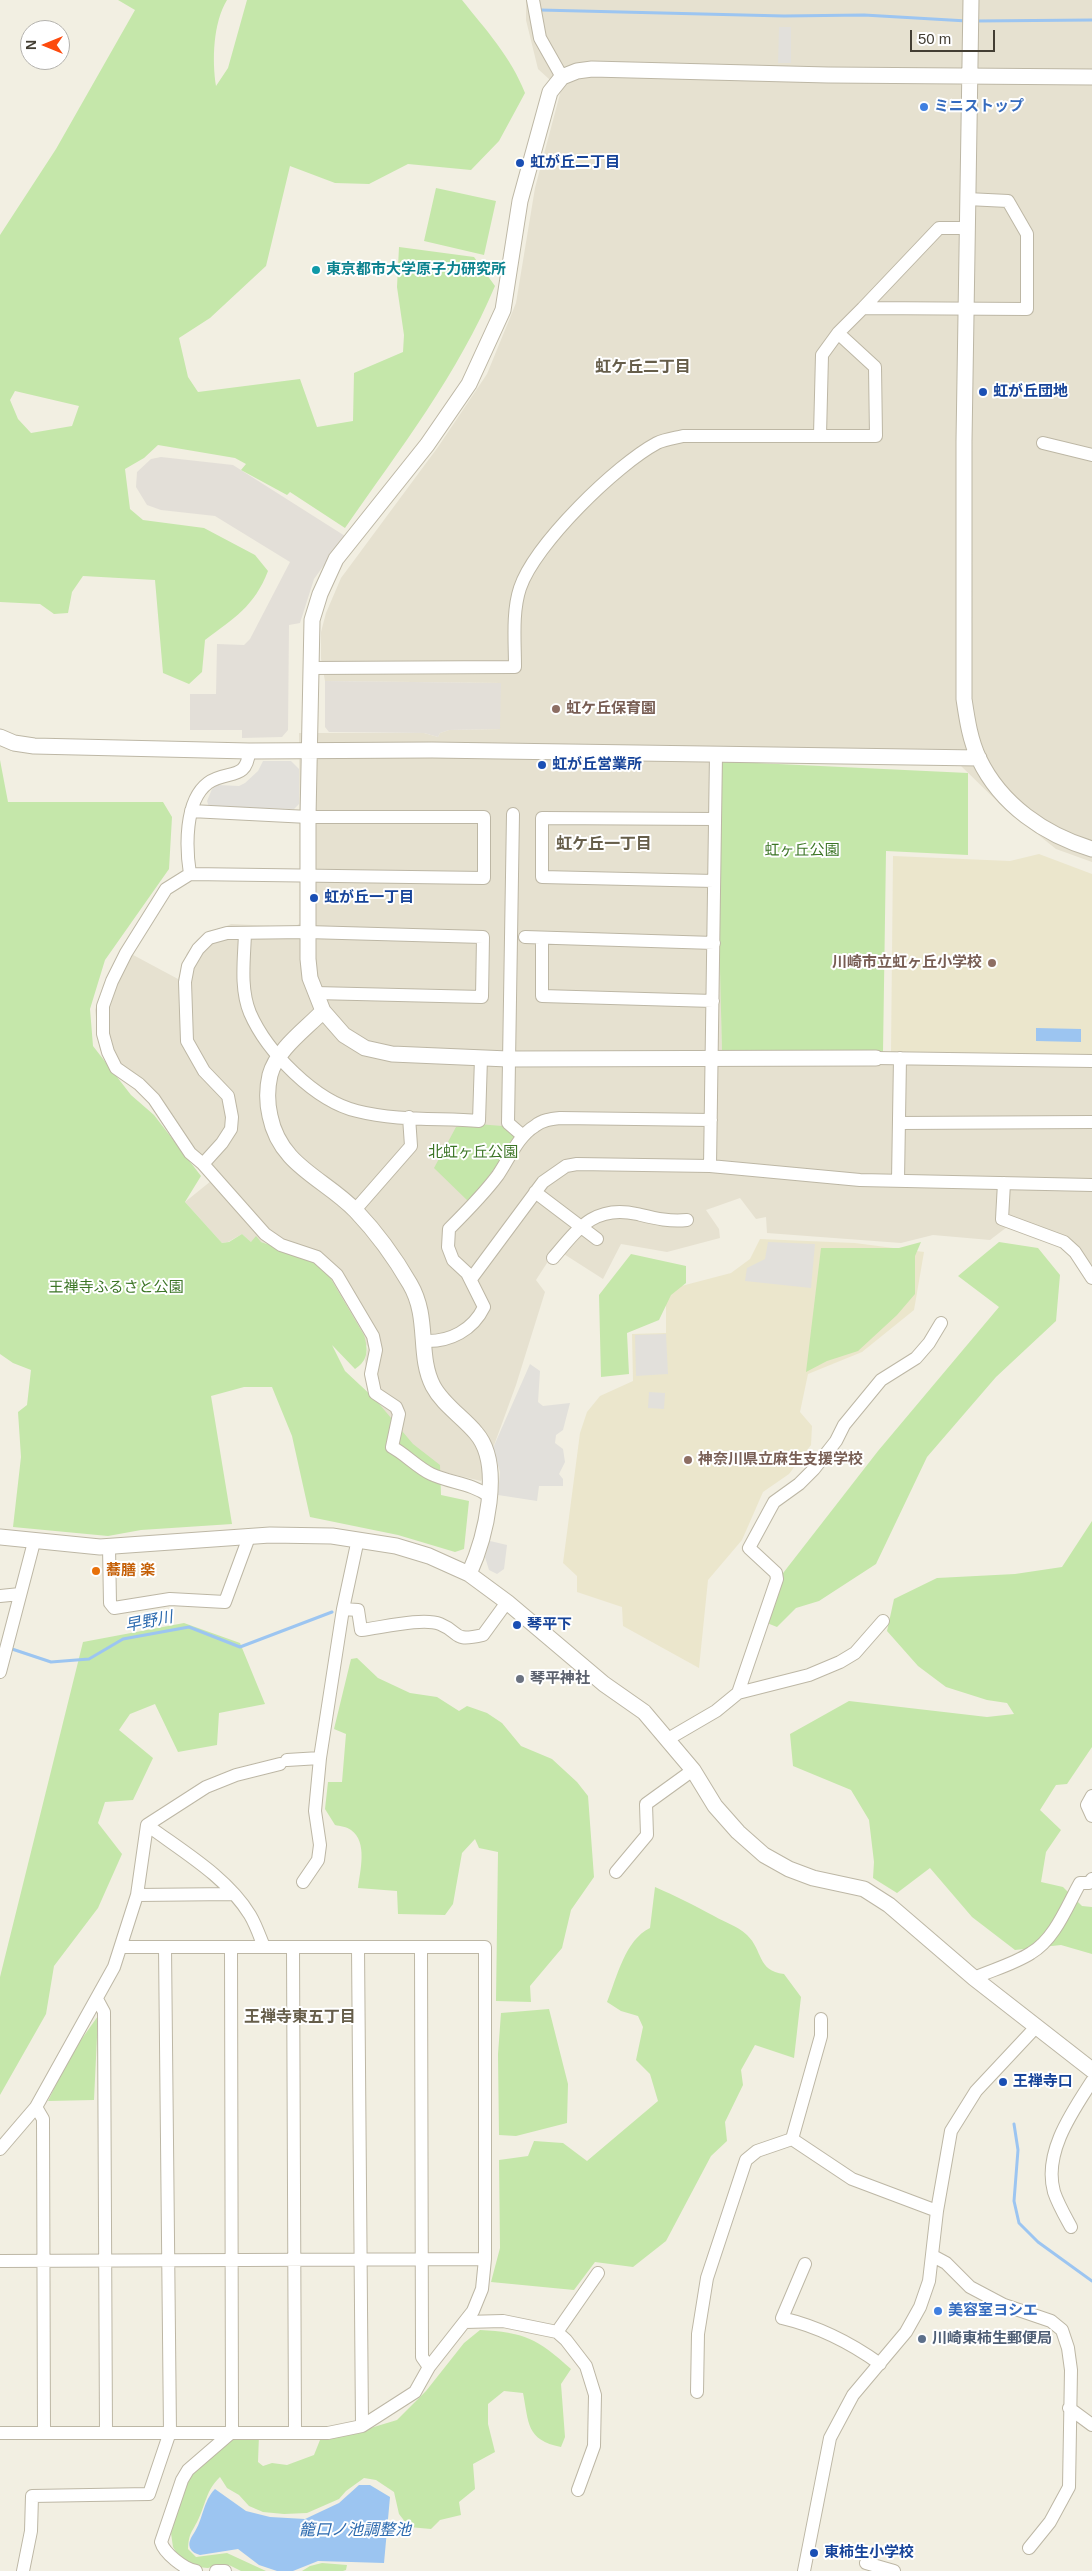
<!DOCTYPE html>
<meta charset="utf-8">
<style>
body{margin:0}
#map{position:relative;width:1092px;height:2571px;overflow:hidden;background:#f2efe2;font-family:Arial,sans-serif}
canvas{display:block}
.north{position:absolute;left:20px;top:20px;width:50px;height:50px;box-sizing:border-box;background:#fff;border:1px solid #b4b2ad;border-radius:50%;rotate:270deg;font-size:14px;font-weight:700;line-height:20px;text-align:center;color:#433e33}
.north::after{content:'';display:block;margin:auto;width:18px;height:22px;background:#fd4b0e;clip-path:polygon(50% 0,100% 100%,50% 72%,0 100%)}
.scale{position:absolute;left:910px;top:30px;width:85px;height:22px;box-sizing:border-box;border:2px solid #433e33;border-top:0;padding-left:6px;font-size:15px;line-height:18px;white-space:nowrap;color:#433e33;-webkit-text-stroke:4px #fff;paint-order:stroke}
</style>
<div id="map">
<canvas width="1092" height="2571"></canvas>
<div class="north">N</div>
<div class="scale">50 m</div>
</div>
<script>
const ctx = document.querySelector('canvas').getContext('2d');
ctx.lineJoin = 'round';
function fillPath(path, color) {
  ctx.fillStyle = color;
  ctx.fill(path, 'evenodd');
}
function stroke(path, color, width, dash) {
  ctx.strokeStyle = color;
  ctx.lineWidth = width;
  ctx.lineCap = dash ? 'butt' : 'round';
  ctx.setLineDash(dash || []);
  ctx.stroke(path);
}
function write(font, color, halo, rows, align = 'center') {
  ctx.font = font + ' Arial,"Noto Sans JP",sans-serif';
  ctx.lineWidth = 4;
  ctx.setLineDash([]);
  ctx.textBaseline = 'middle';
  ctx.strokeStyle = halo;
  ctx.fillStyle = color;
  for (const [text, x, y, turn = 0] of rows) {
    ctx.save();
    ctx.translate(x, y);
    ctx.rotate((+turn || 0) * Math.PI / 180);
    ctx.textAlign = isNaN(turn) ? turn : align;
    if (halo) ctx.strokeText(text, 0, 0);
    ctx.fillText(text, 0, 0);
    ctx.restore();
  }
}
fillPath(new Path2D(`
 M526,0H1092V862L1056,849L1002,806L960,765L717,754L722,1053L1092,1055V1268L1084,1256L1007,1227L990,1240L933,1235L901,1243L767,1233L766,1217L756,1219L740,1198L706,1210L719,1229L720,1238L667,1252L621,1244L603,1279L556,1249L536,1280L545,1292L516,1385L481,1481L435,1470L383,1440L368,1384L365,1360L368,1347L307,1257L261,1242H251L242,1234L228,1242L222,1243L185,1202L211,1181L136,1087L112,1071L100,1050L95,1010L104,983L122,949L178,979L187,953L198,939L231,924L295,927L300,923L299,733H424L438,737L440,733L449,730L500,729V683L325,681L321,659V632L326,613L341,578L438,447L487,374L516,303L535,188L561,90L538,69L526,20Z`), '#e6e1d0');
fillPath(new Path2D(`
 M161,457L233,465L345,536L314,579L300,623L289,625L288,730L282,737L242,738V730H190V694H216L217,644L244,645L250,639L290,562L215,516L161,510L147,505L136,487L137,472L151,459Z
 M325,681L501,683L500,729L449,730L440,733L438,737L424,733L329,732L325,727Z`), '#e3dfd8');
fillPath(new Path2D(`
 M1039,854L1092,874V1055L891,1053L893,856L1010,861Z
 M760,1239L855,1243L924,1252L914,1310L862,1352L808,1374L800,1412L812,1426L811,1445L789,1474L763,1492L742,1540L708,1580L699,1668L623,1626L622,1607L577,1592V1576L563,1563L580,1433L587,1412L600,1396L633,1381L632,1334L666,1333V1290L731,1273L750,1259Z`), '#ebe6cc');
fillPath(new Path2D(`
 M118,0H227C213,23 212,60 216,86L228,68L247,0H462C486,30 511,57 525,93L499,141L471,170L408,164L369,184L335,183L290,166L266,266L210,318L179,338L188,377L198,392L300,379L317,427L353,421L354,373L403,352L404,335L397,287L399,247L474,257L495,286C458,374 400,449 345,528L290,492L287,495L241,470L246,464L235,458L158,445L144,458L125,469L130,509L143,520L204,528L255,555L268,571C254,607 234,618 205,640L202,672L189,684L163,673L155,580L83,576L72,592L68,613L54,614L40,604L0,602V235L56,149L135,10ZM15,391L79,406L72,426L31,433L18,419L10,400Z
 M436,188L496,201L484,255L424,241Z
 M0,760L8,802H163L172,817L169,869L105,960L90,1009L93,1046L131,1095L154,1115L201,1176L185,1202L222,1243L229,1242L242,1234L251,1242L256,1236L261,1242L307,1257L324,1267L364,1335C368,1349 369,1360 355,1369L332,1345L345,1371L375,1399L413,1444L440,1465L441,1495L469,1501L464,1549L455,1552L398,1535L310,1517L292,1436L272,1387H244L211,1396L232,1524L141,1530L108,1536L13,1527L21,1457L18,1412L27,1405L31,1370L13,1363L0,1354Z
 M715,761L968,773V855L886,851L883,1052L722,1053Z
 M478,1124L502,1126L518,1137L469,1202L434,1168L456,1127Z
 M921,1242L915,1256V1294L897,1315L858,1351L827,1361L806,1372L821,1248H899Z
 M999,1242L1038,1248L1060,1275L1056,1321L996,1377L927,1457L876,1564L819,1601L796,1608L777,1627L767,1623L780,1577L878,1451L999,1307L958,1276Z
 M631,1254L686,1266V1283L671,1295L659,1320L627,1333L629,1374L601,1377L599,1295Z
 M1092,1521V1747L1067,1784L1056,1785L1040,1810L1061,1830L1046,1852L1041,1882L1063,1887L1082,1906L1092,1907V1954L1061,1945L1015,1950L972,1917L930,1868L897,1893L873,1878L874,1862L869,1820L851,1790L793,1766L790,1734L849,1701L987,1717L1014,1714L1007,1703L987,1700L946,1687L918,1666L887,1631L894,1599L937,1578L1015,1574L1062,1567Z
 M184,1623L240,1643L265,1704L219,1713L217,1745L178,1752L155,1704L130,1714L119,1730L153,1758L133,1800L105,1802L98,1823L122,1854L98,1908L54,1966L46,2014L0,2095V1977L83,1642Z
 M357,1658L378,1678L410,1693L437,1697L459,1711L467,1706L487,1713L502,1723L521,1746L552,1759L577,1782L588,1796L594,1877L571,1910L562,1948L530,1986L531,2002L496,2001L498,1852L479,1848L475,1839L462,1853L453,1904L445,1915L398,1914L397,1891L358,1888C360,1871 368,1842 351,1830C347,1827 340,1826 335,1825L325,1809L328,1782H342L346,1734L334,1729L351,1659Z
 M655,1887C676,1896 693,1905 714,1916C726,1923 736,1925 747,1935C763,1950 757,1971 784,1974L801,1997L794,2058L755,2045L741,2070L743,2085L725,2122L727,2141L711,2156L666,2241L633,2267L595,2262L574,2290L491,2282L500,2248L499,2160L528,2156L534,2141L563,2143L587,2161L658,2101L650,2074L636,2060L643,2027L638,2016L621,2011L607,2002C617,1977 625,1940 650,1928Z
 M549,2009L568,2084L567,2123L516,2136L499,2135L498,2054L501,2013Z
 M98,2016L94,2100L48,2101L71,2054Z
 M480,2330C524,2332 538,2339 571,2369L561,2384L565,2437L561,2447C526,2440 529,2423 523,2393L504,2391L488,2404V2424L495,2452L473,2464L475,2489L459,2502L461,2515L440,2520L431,2529L409,2527L399,2514L394,2492L376,2480L364,2478L346,2491L339,2499L307,2513L284,2514L263,2512L249,2506L239,2495L227,2488L220,2477C206,2490 206,2504 198,2520C191,2534 189,2533 188,2549L196,2557L227,2553L266,2571H241L229,2565H218L208,2568L197,2567L179,2557L173,2547L171,2533L188,2478L228,2439L259,2435L258,2462L263,2466L272,2463L287,2465L314,2455L320,2440L354,2433L397,2420L426,2391L464,2343Z
 M322,2563L347,2565L346,2570L343,2571H302L310,2566Z`), '#c5e7aa');
fillPath(new Path2D(`
 M779,27H791V63H778Z
 M263,761H291L299,769V804L294,809L209,807L207,801L212,789L218,785L239,786L245,783L258,771Z
 M768,1242L815,1244L811,1288L745,1281L747,1268L765,1259Z
 M666,1334L668,1374L636,1376L635,1335Z
 M530,1364L540,1371L538,1402L543,1406L570,1403L563,1430L556,1435L555,1443L563,1449L565,1462L559,1474L563,1479V1486H539L537,1501L498,1495L500,1472L493,1448Z
 M649,1392L665,1393L664,1409L648,1408Z
 M490,1541L507,1545L504,1569L497,1574L489,1570L485,1557Z`), '#e2e0db');
fillPath(new Path2D(`
 M1036,1028L1081,1029V1042L1036,1041Z
 M359,2485H370L390,2497L384,2563L318,2561L293,2571H277L259,2565L238,2549L200,2555C196,2554 192,2552 190,2548C188,2542 191,2538 194,2533C203,2520 203,2501 215,2489L246,2511L270,2517L305,2519L339,2503Z`), '#9cc5f1');
stroke(new Path2D(`
 M540,10L784,16L864,15L967,21
 M976,21L1092,20
 M9,1648L51,1662L89,1659L123,1639L189,1627L240,1647L332,1612
 M1014,2124L1018,2150L1014,2201L1019,2223L1038,2242L1092,2281`), '#9cc5f1', 3);
const minor = new Path2D(`
 M533,0L540,38L562,77
 M863,308L939,228H967
 M820,435L822,355L838,333L863,308L1027,309V234L1008,201L967,199
 M1043,443L1092,455
 M311,668L515,667C515,642 512,612 520,588C535,544 616,465 657,443C665,439 675,438 683,436H876L875,367L838,333
 M191,811L308,817H484V878L190,874L166,889L126,953L112,981L103,1006V1034L108,1052L116,1068L139,1084L154,1099L190,1153L203,1164L265,1234L281,1245L317,1257L337,1275L373,1336L376,1350L371,1374L375,1393L396,1407L399,1414L392,1447C405,1454 417,1467 431,1474C450,1483 471,1483 489,1496
 M513,814L508,1123L523,1136
 M190,874C186,849 184,801 208,783C227,769 247,782 249,751
 M714,881L542,877V818L715,819
 M245,934C244,960 240,989 250,1013C267,1052 315,1101 357,1111C396,1121 439,1118 479,1121L481,1058
 M525,937L714,943
 M542,938V996L713,1001
 M876,1058L1092,1061
 M899,1123L1092,1122
 M203,1164L222,1143L231,1129L232,1117L228,1096L204,1071L187,1041L185,982L188,966L198,949L209,938L227,933L307,932L483,937L482,997L315,993
 M710,1166L716,754
 M898,1180L900,1058
 M1004,1183L1002,1219L1064,1242L1075,1252L1092,1278
 M535,1192L597,1239
 M355,1210L411,1146L409,1117
 M553,1258C577,1230 594,1204 637,1214C654,1218 669,1222 687,1220
 M471,1279L543,1182L566,1166L577,1164L710,1166L860,1180L1092,1185
 M425,1341C450,1342 473,1330 484,1307L467,1273L453,1260L448,1247L449,1229C466,1212 484,1194 498,1175C509,1159 518,1136 535,1126C542,1120 551,1119 560,1118L711,1120
 M109,1547L110,1603L114,1608L170,1599L225,1602L249,1537
 M0,1596L20,1594
 M343,1609L358,1610L361,1630C380,1628 423,1617 440,1624C462,1633 451,1642 483,1635L507,1602
 M0,1672L34,1542
 M738,1693L777,1579L776,1573L749,1548L774,1502L799,1484L814,1469L836,1441L844,1425L881,1380L916,1358L929,1343L941,1323
 M668,1739L716,1711L738,1693L809,1675L840,1662L855,1653L883,1621
 M287,1760L320,1758
 M1092,1796L1087,1805L1092,1816
 M147,1825C182,1851 227,1877 250,1915C256,1925 260,1937 264,1947
 M616,1872L647,1835L646,1804L693,1770
 M303,1882L318,1860L320,1845L315,1811L320,1758L343,1609L358,1539
 M137,1895L233,1894
 M231,1947L232,2432
 M293,1947L295,2432
 M358,1947L362,2426
 M421,1947L422,2357L429,2367
 M974,1978C992,1970 1014,1964 1031,1953C1055,1939 1067,1906 1080,1883H1089L1092,1879
 M97,1999L104,2012L106,2433
 M36,2107L43,2119L44,2433
 M792,2139L852,2179L937,2211
 M0,2149L36,2107L114,1967L137,1895L147,1825L206,1787L236,1775L280,1764
 M1071,2227C1065,2216 1058,2204 1054,2192C1043,2153 1072,2112 1092,2081
 M933,2256L946,2263L970,2287L1004,2305L1051,2321L1062,2330L1068,2348L1071,2370L1069,2487L1050,2522L1029,2548
 M0,2261L485,2259
 M805,2264L782,2318C816,2326 851,2343 880,2364
 M465,2322L503,2321L557,2332L598,2273
 M557,2332L566,2340L586,2366L595,2395L594,2446L578,2490
 M697,2392L698,2334L707,2278L746,2160L757,2151L792,2139L821,2036V2019
 M1069,2408L1092,2425
 M0,2433H328L362,2426L415,2392L429,2367L473,2311L482,2289L485,2259V1947H121
 M866,2563L894,2571
 M23,2571L31,2531L32,2496L149,2494L170,2432L165,1947
 M196,2571C184,2569 164,2553 161,2542L182,2480L188,2470L232,2432
 M216,2571H225
 M804,2571L830,2438L853,2395L906,2332L920,2307L929,2281L937,2211L951,2131L976,2091L1035,2028`);
const tertiary = new Path2D(`
 M971,0L964,441V699C967,719 970,740 979,759C1001,805 1045,835 1092,849
 M0,737L14,743L34,746L249,751L432,750L979,758
 M323,1011L344,1035L365,1048L392,1054L508,1059L876,1058
 M0,1537L100,1547L270,1535L332,1536L396,1546L429,1556L469,1574L507,1602L604,1684L644,1712L693,1770L715,1806L738,1832L764,1855L789,1869L813,1878L864,1889L889,1905L974,1978L1092,2070
 M469,1574C485,1539 504,1465 476,1433C463,1417 443,1405 433,1386C417,1355 430,1318 410,1284C395,1258 376,1232 356,1211C324,1178 280,1166 270,1116C267,1103 267,1088 270,1075C277,1049 306,1029 323,1011L310,978L308,959V817L312,620L320,594L336,559L427,445L469,384L503,310L520,201L550,92L562,77L577,71L592,69L828,75L1092,77`);
stroke(minor, '#bdb7a5', 14);
stroke(tertiary, '#bdb7a5', 17);
stroke(minor, '#fff', 12);
stroke(tertiary, '#fff', 15);
for (const [x, y, r, color] of [
 [924,107,5,"#3f7fe0"],
 [520,163,5,"#1a4fb4"],
 [316,270,5,"#0f9aa8"],
 [983,392,5,"#1a4fb4"],
 [556,709,5,"#8d6e63"],
 [542,765,5,"#1a4fb4"],
 [314,898,5,"#1a4fb4"],
 [992,963,5,"#8d6e63"],
 [688,1460,5,"#8d6e63"],
 [96,1571,5,"#e8710a"],
 [517,1625,5,"#1a4fb4"],
 [520,1679,5,"#6b7280"],
 [1003,2082,5,"#1a4fb4"],
 [938,2311,5,"#3f7fe0"],
 [922,2339,5,"#5c6f8a"],
 [814,2553,5,"#1a4fb4"]
]) {
  const dot = new Path2D();
  dot.arc(x, y, r, 0, 2 * Math.PI);
  ctx.fillStyle = color;
  ctx.fill(dot);
  stroke(dot, '#fff', 2);
}
write('bold 15px', '#366cbe', '#fff', [
 ["ミニストップ",934,107],
 ["美容室ヨシエ",948,2311]
], 'left');
write('bold 15px', '#164399', '#fff', [
 ["虹が丘二丁目",530,163],
 ["虹が丘団地",993,392],
 ["虹が丘営業所",552,765],
 ["虹が丘一丁目",324,898],
 ["琴平下",527,1625],
 ["王禅寺口",1013,2082],
 ["東柿生小学校",824,2553]
], 'left');
write('bold 15px', '#0d838f', '#fff', [
 ["東京都市大学原子力研究所",326,270]
], 'left');
write('bold 15px', '#785e54', '#fff', [
 ["虹ケ丘保育園",566,709],
 ["川崎市立虹ヶ丘小学校",982,963,"right"],
 ["神奈川県立麻生支援学校",698,1460]
], 'left');
write('15px', '#3c7526', '#fff', [
 ["虹ヶ丘公園",802,851],
 ["北虹ヶ丘公園",473,1153],
 ["王禅寺ふるさと公園",116,1288]
]);
write('bold 15px', '#c56008', '#fff', [
 ["蕎膳 楽",106,1571]
], 'left');
write('bold 15px', '#5b616d', '#fff', [
 ["琴平神社",530,1679]
], 'left');
write('bold 15px', '#4e5e75', '#fff', [
 ["川崎東柿生郵便局",932,2339]
], 'left');
write('bold 16px', '#665e4a', '#fff', [
 ["虹ケ丘二丁目",643,368],
 ["虹ケ丘一丁目",604,845],
 ["王禅寺東五丁目",300,2018]
]);
write('italic 16px', '#2c6aaf', '#fff', [
 ["早野川",149,1622,-11],
 ["籠口ノ池調整池",355,2531]
]);
</script>
